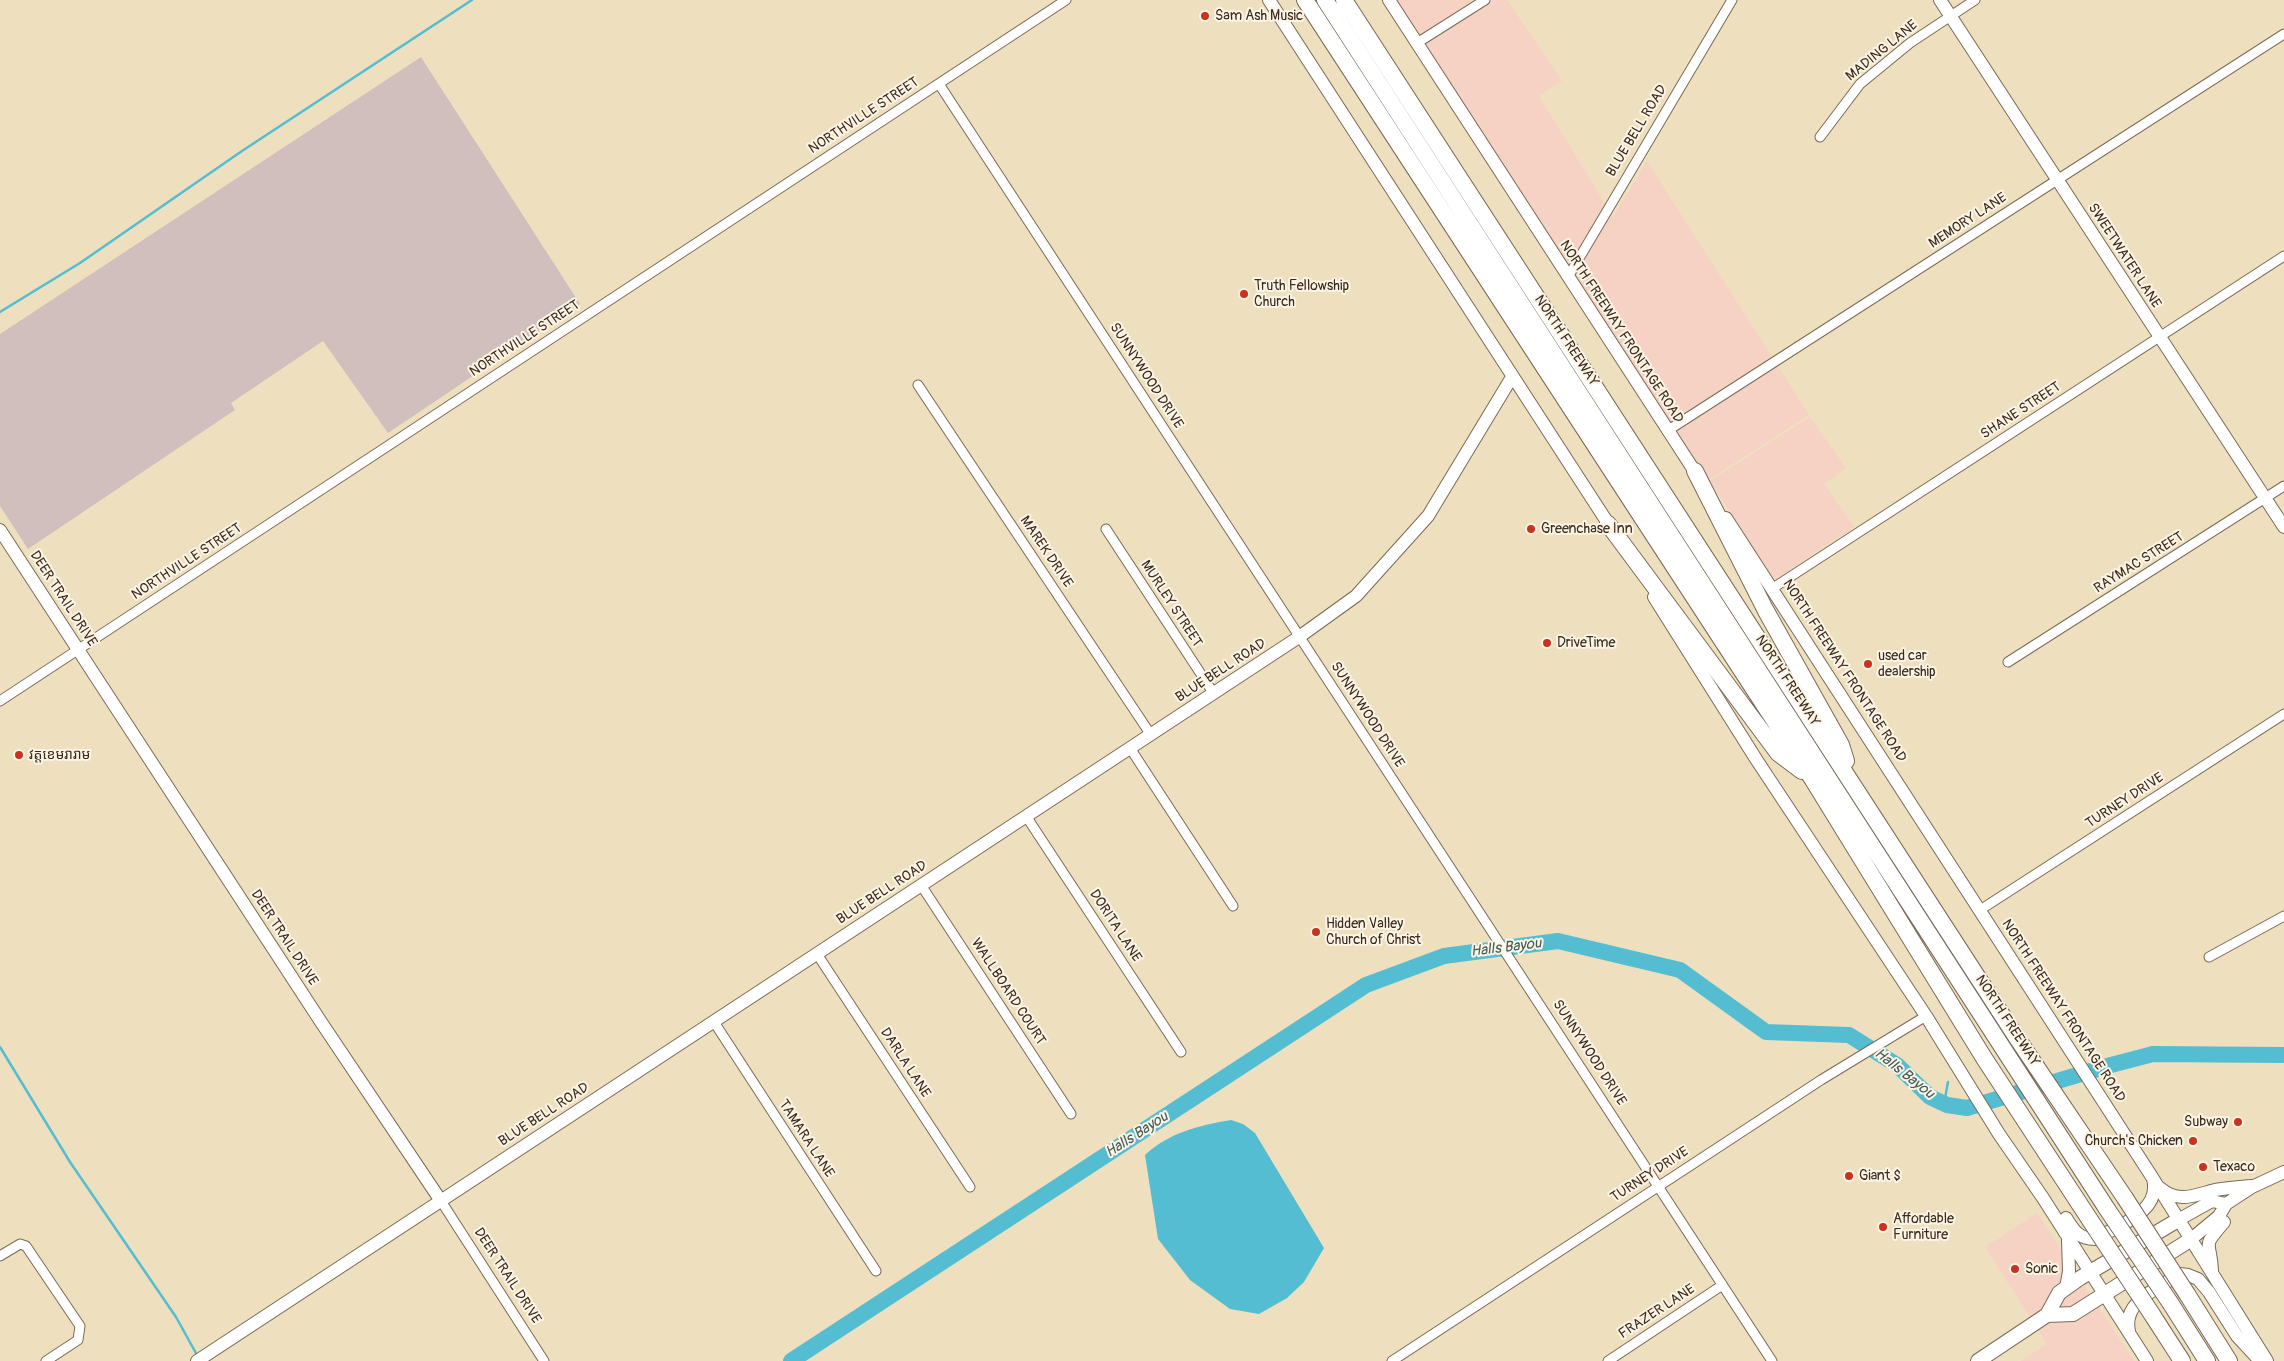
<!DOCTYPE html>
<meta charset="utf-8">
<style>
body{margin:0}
canvas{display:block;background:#eee0bf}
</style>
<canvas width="2284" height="1361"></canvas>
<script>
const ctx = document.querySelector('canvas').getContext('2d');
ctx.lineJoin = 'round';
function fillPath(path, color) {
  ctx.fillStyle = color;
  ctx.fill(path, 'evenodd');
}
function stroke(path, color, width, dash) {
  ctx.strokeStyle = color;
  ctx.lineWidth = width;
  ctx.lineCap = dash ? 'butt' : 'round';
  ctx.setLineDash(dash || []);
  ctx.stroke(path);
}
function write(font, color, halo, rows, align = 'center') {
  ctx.font = font + ' Pangolin,"Noto Sans Khmer",sans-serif';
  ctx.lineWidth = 4;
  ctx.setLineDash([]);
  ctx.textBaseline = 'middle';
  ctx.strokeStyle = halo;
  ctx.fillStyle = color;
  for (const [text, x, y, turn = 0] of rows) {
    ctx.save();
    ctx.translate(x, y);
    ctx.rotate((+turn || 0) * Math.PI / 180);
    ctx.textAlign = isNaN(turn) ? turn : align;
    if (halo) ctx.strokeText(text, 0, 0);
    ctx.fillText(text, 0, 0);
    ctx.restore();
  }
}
fillPath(new Path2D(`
 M1397,0H1507L1562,81L1539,96L1613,217L1647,161L1809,415L1708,480Z
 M1810,417L1846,468L1824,484L1854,527L1774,580L1710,481Z
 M2037,1213L2134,1361H2021L2047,1344L1985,1247Z`), '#f5d2c3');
fillPath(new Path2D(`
 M421,57L580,304L388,433L323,341L231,403L235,410L28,549L0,506V334Z`), '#d1bfbd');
fillPath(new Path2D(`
 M1231,1120L1243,1124L1255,1133L1324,1248L1304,1282L1287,1298L1259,1314L1230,1309L1190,1280L1158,1239L1145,1155C1168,1133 1200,1125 1231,1120Z`), '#54bdd1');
stroke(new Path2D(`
 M0,312L80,263L242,151L472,0
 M0,1047L70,1162L176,1317L197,1355
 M1944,1104L1948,1082`), '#54bdd1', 2.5);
stroke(new Path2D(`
 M791,1361L1366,985L1444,956L1558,941L1680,970L1766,1032L1849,1035L1897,1065L1930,1097L1947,1105L1967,1108L2111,1065L2153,1054L2284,1055`), '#54bdd1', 16);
const street = new Path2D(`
 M1417,43L1485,0
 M939,84L1772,1361
 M1820,137L1860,84L1910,43L1975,0
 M1568,277L1732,0
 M918,385L1151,735
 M1667,431L2284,34
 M1106,529L1214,694
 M1773,588L2284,256
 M2008,662L2284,486
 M0,701L1066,0
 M1130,748L1233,906
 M1026,816L1181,1052
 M921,885L1071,1114
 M1980,910L2284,714
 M817,954L970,1187
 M2209,957L2284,916
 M714,1022L876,1271
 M441,1201L544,1361
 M0,1256L20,1244L26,1246L80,1326L78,1340L46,1361
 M1392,1361L1821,1080L1926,1016
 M1608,1361L1721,1286`);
const secondary = new Path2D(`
 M1269,0L1613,531
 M1389,0L1699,478
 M1940,0L2284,527
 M1726,518L2152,1177L2267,1361
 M0,530L321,1022L441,1201
 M1654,597L1756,759L1926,1016L1999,1134L2043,1198L2147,1361
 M2160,1188C2178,1204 2195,1195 2215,1190C2227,1188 2239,1187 2251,1186
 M2066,1218C2074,1231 2079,1239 2095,1239C2117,1226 2162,1212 2153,1179
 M2178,1220L2212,1201L2226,1204
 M2190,1240L2219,1216L2226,1204L2252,1187L2284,1172
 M2212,1271C2211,1239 2200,1250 2224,1222
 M2066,1288L2069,1271L2068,1240
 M2129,1331C2122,1301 2159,1288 2180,1274L2188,1275L2198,1279L2209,1292L2237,1336L2260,1361
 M197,1361L1299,637L1356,596L1428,516L1512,377`);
const primary = new Path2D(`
 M2047,1315L2073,1314L2190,1240
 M1978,1361L2047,1315L2059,1293L2080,1278L2178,1220`);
const highway = new Path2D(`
 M1305,0L1813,780L1984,1058L2090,1220
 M1325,0L2107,1209
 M1344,0L2017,1038L2125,1198
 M1695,471L1766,611L1841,745L1846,761
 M1608,524L1778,753L1802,771
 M2187,1294L2229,1361
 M2171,1304L2207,1361
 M2153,1316L2182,1361`);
stroke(street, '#7a6a56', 11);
stroke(secondary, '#7a6a56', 14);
stroke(primary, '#7a6a56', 16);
stroke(highway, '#7a6a56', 18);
stroke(street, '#fff', 9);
stroke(secondary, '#fff', 12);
stroke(primary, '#fff', 14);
stroke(highway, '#fff', 16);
const highwayBridge = new Path2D(`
 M2125,1198L2187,1294
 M2107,1209L2171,1304
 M2090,1220L2153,1316`);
stroke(highwayBridge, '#7a6a56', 18, []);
stroke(highwayBridge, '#fff', 16);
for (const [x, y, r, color] of [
 [1205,16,5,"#c8321e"],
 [1244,294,5,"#c8321e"],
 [1531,529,5,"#c8321e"],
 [1547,643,5,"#c8321e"],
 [1868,664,5,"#c8321e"],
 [19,755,5,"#c8321e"],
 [1316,932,5,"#c8321e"],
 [2238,1122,5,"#c8321e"],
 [2193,1141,5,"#c8321e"],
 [2203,1167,5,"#c8321e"],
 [1849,1176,5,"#c8321e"],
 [1883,1227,5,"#c8321e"],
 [2015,1269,5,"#c8321e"]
]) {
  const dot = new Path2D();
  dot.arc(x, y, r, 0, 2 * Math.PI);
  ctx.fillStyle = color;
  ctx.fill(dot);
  stroke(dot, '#fcf5e5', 2);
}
write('14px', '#3b2a1e', '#fcf5e5', [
 ["Sam Ash Music",1215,16],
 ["Truth Fellowship",1254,286],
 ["Church",1254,302],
 ["Greenchase Inn",1541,529],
 ["DriveTime",1557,643],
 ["used car",1878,656],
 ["dealership",1878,672],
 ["វត្តខេមរារាម",29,755],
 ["Hidden Valley",1326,924],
 ["Church of Christ",1326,940],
 ["Subway",2228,1122,"right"],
 ["Church's Chicken",2183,1141,"right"],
 ["Texaco",2213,1167],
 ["Giant $",1859,1176],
 ["Affordable",1893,1219],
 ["Furniture",1893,1235],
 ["Sonic",2025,1269]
], 'left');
write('14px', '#3b2a1e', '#fcf5e5', [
 ["MADING LANE",1882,51,-39],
 ["NORTHVILLE STREET",864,116,-33],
 ["BLUE BELL ROAD",1637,131,-59],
 ["MEMORY LANE",1968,221,-33],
 ["SWEETWATER LANE",2124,256,57],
 ["NORTH FREEWAY FRONTAGE ROAD",1621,332,57],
 ["NORTHVILLE STREET",525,339,-33],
 ["NORTH FREEWAY",1566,341,57],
 ["SUNNYWOOD DRIVE",1146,376,57],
 ["SHANE STREET",2021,411,-33],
 ["MAREK DRIVE",1046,552,56],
 ["NORTHVILLE STREET",187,562,-33],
 ["RAYMAC STREET",2139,563,-32],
 ["DEER TRAIL DRIVE",63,599,57],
 ["MURLEY STREET",1171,604,57],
 ["BLUE BELL ROAD",1221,671,-33],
 ["NORTH FREEWAY FRONTAGE ROAD",1844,671,57],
 ["NORTH FREEWAY",1787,681,57],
 ["SUNNYWOOD DRIVE",1367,715,57],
 ["TURNEY DRIVE",2125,801,-33],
 ["BLUE BELL ROAD",882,893,-33],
 ["DORITA LANE",1115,926,57],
 ["DEER TRAIL DRIVE",284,938,57],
 ["WALLBOARD COURT",1008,992,57],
 ["NORTH FREEWAY FRONTAGE ROAD",2063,1011,57],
 ["NORTH FREEWAY",2007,1021,57],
 ["SUNNYWOOD DRIVE",1589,1053,57],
 ["DARLA LANE",905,1063,57],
 ["BLUE BELL ROAD",544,1115,-33],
 ["TAMARA LANE",806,1139,57],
 ["TURNEY DRIVE",1650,1175,-33],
 ["DEER TRAIL DRIVE",507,1276,57],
 ["FRAZER LANE",1657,1312,-33]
]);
write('italic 15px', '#445d5d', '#fcf5e5', [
 ["Halls Bayou",1506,948,-7],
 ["Halls Bayou",1904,1074,38],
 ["Halls Bayou",1137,1135,-33]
]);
</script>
